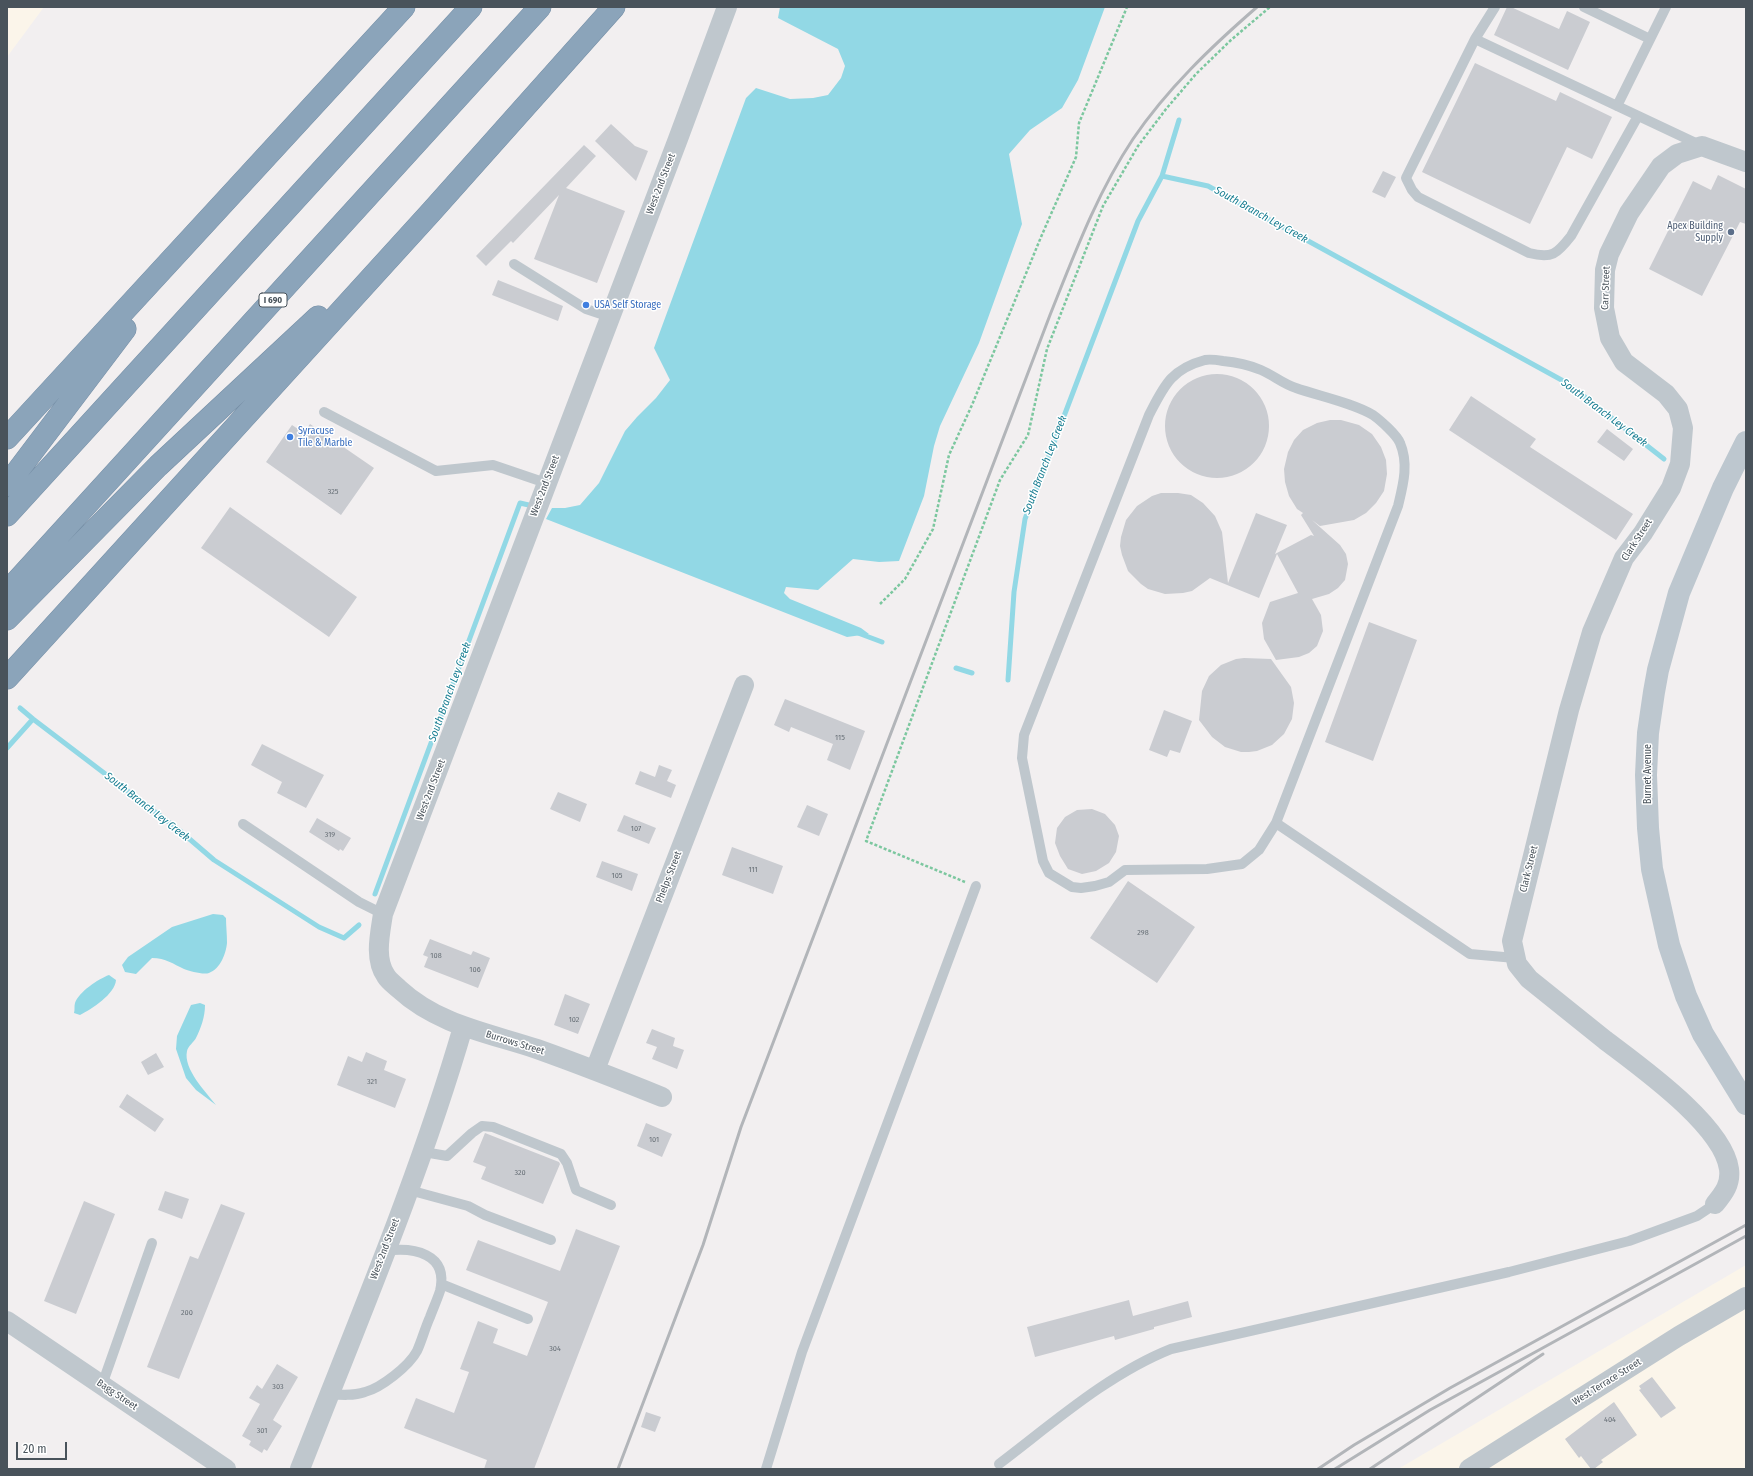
<!DOCTYPE html>
<style>
body{margin:0}
#map{position:relative;width:1753px;height:1476px;overflow:hidden;background:#f2eff0;font-family:"Fira Sans Condensed",sans-serif}
canvas{display:block}
.frame{position:absolute;inset:0;border:8px solid #49535b;pointer-events:none}
.scale{position:absolute;left:16px;top:1442px;width:51px;height:18px;box-sizing:border-box;border:2px solid #49535b;border-top:0;padding-left:5px;font-size:12px;line-height:14px;white-space:nowrap;color:#49535b;-webkit-text-stroke:3px #fff;paint-order:stroke}
</style>
<div id="map">
<canvas width="1753" height="1476"></canvas>
<div class="frame"></div>
<div class="scale">20 m</div>
</div>
<script>
const ctx = document.querySelector('canvas').getContext('2d');
ctx.lineJoin = 'round';
function fillPath(path, color) {
  ctx.fillStyle = color;
  ctx.fill(path, 'evenodd');
}
function stroke(path, color, width, dash) {
  ctx.strokeStyle = color;
  ctx.lineWidth = width;
  ctx.lineCap = dash ? 'butt' : 'round';
  ctx.setLineDash(dash || []);
  ctx.stroke(path);
}
function write(font, color, halo, rows, align = 'center') {
  ctx.font = font + ' "Fira Sans Condensed",sans-serif';
  ctx.lineWidth = 3;
  ctx.setLineDash([]);
  ctx.textBaseline = 'middle';
  ctx.strokeStyle = halo;
  ctx.fillStyle = color;
  for (const [text, x, y, turn = 0] of rows) {
    ctx.save();
    ctx.translate(x, y);
    ctx.rotate((+turn || 0) * Math.PI / 180);
    ctx.textAlign = isNaN(turn) ? turn : align;
    if (halo) ctx.strokeText(text, 0, 0);
    ctx.fillText(text, 0, 0);
    ctx.restore();
  }
}
fillPath(new Path2D(`
 M7,7H44L7,57Z
 M1746,1265V1469H1398Z`), '#fbf5ea');
fillPath(new Path2D(`
 M780,7H1105L1078,80L1062,108L1030,130L1009,154L1022,224L979,343L940,426L934,446L924,496L899,561L879,562L853,559L818,590L786,587L784,593L790,599L861,628L869,634L847,637L546,519L552,508H565L580,505L599,483L625,431L637,417L656,398L670,380L654,348L746,98L756,88L790,99L813,98L828,95L841,78L845,66L838,49L778,18Z
 M213,914L223,915L226,918C226,926 227,934 227,943C226,954 220,969 209,973C203,975 190,971 184,969C173,964 166,958 152,958L136,974L125,972L122,965L128,957L172,927Z
 M109,975L116,980C115,994 92,1009 80,1015L74,1013C75,1010 74,1006 75,1003C79,992 98,979 109,975Z
 M200,1003L205,1005C205,1017 201,1028 196,1038C194,1042 188,1046 187,1051C183,1069 206,1092 216,1105L196,1090L186,1078L176,1049L177,1036L191,1005Z`), '#92d8e5');
stroke(new Path2D(`
 M1162,176L1179,120
 M858,633L882,642
 M956,668L972,673
 M1008,680L1014,592L1025,519L1138,221L1162,176L1208,186L1567,383L1664,459
 M20,708L33,719L179,830L214,860L319,927L344,938L359,925
 M7,748L33,719
 M375,894L520,503L533,506`), '#92d8e5', 5);
fillPath(new Path2D(`
 M1507,7H1511L1559,29L1567,11L1590,22L1568,70L1494,35Z
 M1475,63L1556,101L1560,92L1612,117L1592,159L1567,147L1530,224L1422,172Z
 M611,124L635,146L648,151L636,181L595,141Z
 M584,145L596,156L566,188L625,211L597,283L534,259L559,195L513,243L511,241L486,266L476,256Z
 M1383,171L1396,177L1385,198L1372,192Z
 M1718,175L1746,189V224L1740,222L1702,296L1649,269L1693,181L1711,190Z
 M498,280L563,306L558,321L492,295Z
 M1165 426a52 52 0 1 1 104 0a52 52 0 1 1-104 0Z
 M1471,396L1536,439L1530,447L1633,514L1616,540L1449,430Z
 M1330,420H1341L1359,425L1372,434L1381,447L1386,460L1387,474L1384,491L1376,503L1366,513L1354,520L1320,526L1312,520L1340,545L1346,554L1348,564L1345,580L1338,588L1329,594L1312,599L1321,615L1323,631L1317,646L1309,653L1299,657L1276,660L1264,639L1262,623L1270,602L1298,593L1277,554L1259,598L1210,578L1192,591L1183,593L1165,594L1148,589L1141,584L1128,571L1122,555L1120,546L1121,537L1126,520L1137,506L1152,496L1161,493H1178L1191,495L1203,503L1215,516L1222,532L1228,583L1256,513L1287,525L1275,554L1311,535L1314,536L1301,515L1303,513L1297,509L1289,496L1285,482L1284,469L1288,452L1294,440L1303,430L1317,423Z
 M310,424L374,468L341,515L266,462L292,425L304,433Z
 M1607,429L1633,449L1624,461L1597,442Z
 M230,507L357,597L329,637L201,548Z
 M1369,622L1417,640L1373,761L1325,742Z
 M1244,658L1271,659L1291,687L1294,703L1292,719L1284,734L1272,745L1257,751L1249,752H1241L1225,747L1212,737L1199,720L1202,691L1209,676L1221,665L1236,659Z
 M785,699L865,731L850,770L827,760L833,744L791,727L789,732L774,725Z
 M1164,710L1192,721L1180,753L1170,750L1167,757L1149,750Z
 M262,744L324,775L306,808L277,793L282,782L251,765Z
 M659,765L672,770L667,781L676,785L671,798L635,784L640,771L655,777Z
 M558,792L587,804L580,822L550,809Z
 M807,805L828,814L819,836L797,827Z
 M1092,809L1105,814L1115,825L1119,836L1116,852L1109,863L1096,871L1082,874L1068,869L1060,856L1055,843L1057,828L1065,817L1077,810Z
 M624,815L656,828L649,844L617,831Z
 M317,818L351,838L343,851L340,849L339,851L309,832Z
 M732,847L783,866L773,894L722,875Z
 M602,861L638,874L632,891L596,877Z
 M1128,881L1195,927L1157,983L1090,938Z
 M430,939L471,955L473,951L490,958L478,988L424,967L428,957L423,955Z
 M565,994L590,1004L578,1034L554,1025Z
 M652,1029L675,1038L673,1046L684,1050L677,1069L652,1059L657,1047L646,1043Z
 M366,1052L387,1061L384,1070L406,1079L395,1108L337,1085L348,1056L362,1062Z
 M156,1053L164,1067L148,1075L141,1062Z
 M127,1094L164,1119L155,1132L119,1107Z
 M646,1123L672,1134L662,1157L637,1146Z
 M485,1133L559,1162L560,1164L543,1204L481,1179L486,1167L473,1162Z
 M165,1191L189,1199L182,1219L158,1210Z
 M84,1201L115,1214L76,1314L44,1301Z
 M221,1204L245,1213L179,1379L147,1367L190,1256L198,1259Z
 M576,1229L620,1246L534,1469H484L487,1460L404,1428L416,1398L454,1413L469,1372L460,1369L478,1321L498,1329L493,1343L527,1356L548,1302L466,1270L478,1240L560,1271Z
 M1129,1300L1133,1316L1188,1301L1192,1317L1154,1327V1329L1115,1340L1114,1336L1035,1357L1027,1327Z
 M277,1364L298,1377L273,1420L282,1426L267,1451L264,1449L262,1453L249,1445L251,1441L242,1436L260,1404L249,1398L257,1385L262,1389Z
 M1652,1377L1676,1408L1661,1418L1639,1390L1641,1389L1639,1386Z
 M1614,1402L1637,1435L1601,1460L1603,1462L1594,1469H1591L1581,1456L1579,1458L1565,1439Z
 M646,1412L661,1417L655,1432L641,1427Z`), '#caccd1');
const highway = new Path2D(`
 M7,438L404,7
 M7,485L125,329
 M7,515L471,7
 M7,592L540,7
 M7,619L158,466L318,317
 M7,678L432,211L614,7`);
stroke(highway, '#768fa6', 23);
stroke(new Path2D(`
 M880,604L905,579L933,529L949,455L972,405L1041,237L1076,157L1079,123L1127,7
 M965,882L866,841L1000,480L1028,435L1047,349L1103,206L1138,146L1166,109L1196,74L1231,40L1270,7`), '#7cc79f', 2.5, [3, 2]);
stroke(new Path2D(`
 M1495,7L1475,39L1700,145
 M1584,7L1650,39
 M1475,39L1406,178L1412,190L1418,197L1529,253C1552,259 1557,254 1571,236L1638,116
 M1617,106L1666,7
 M514,264L586,309L610,317
 M324,412L436,471L493,465L546,483
 M1276,823L1259,850L1242,864L1207,869L1125,870L1109,882L1095,886L1081,888L1072,887L1049,873L1043,861L1022,758L1024,735L1149,415C1164,386 1171,369 1205,360C1210,359 1217,360 1223,361C1235,362 1249,365 1261,370C1273,375 1283,384 1296,388C1319,396 1353,403 1373,415C1380,420 1397,435 1400,443C1409,464 1403,485 1398,506L1276,823L1470,954L1515,958
 M243,824L359,902L383,914
 M424,1152L447,1156L472,1133L482,1126L493,1127L561,1154L567,1163L576,1190L611,1205
 M409,1190L468,1206L485,1215L551,1240
 M441,1284L528,1319
 M102,1385L152,1243
 M329,1394C341,1395 354,1396 365,1392C381,1388 409,1366 417,1351C422,1340 425,1328 430,1317C433,1309 437,1300 440,1291C449,1253 413,1247 385,1251
 M999,1464C1052,1424 1108,1374 1171,1349L1509,1272L1629,1241L1697,1216L1715,1204
 M766,1469L802,1352L976,886`), '#bfc7cd', 10);
stroke(new Path2D(`
 M595,1070L744,685
 M662,1097C620,1080 579,1064 537,1049C489,1033 438,1025 399,989C395,985 389,981 386,976C374,959 380,934 383,914L678,139L727,7
 M1715,1204C1724,1193 1731,1184 1729,1169C1723,1125 1639,1066 1605,1040C1580,1020 1554,999 1529,979L1517,964L1512,941L1569,710L1592,632L1624,558L1643,533L1671,488L1680,464L1683,428L1678,409L1666,394L1624,362L1610,338L1604,308L1605,270L1609,254L1629,213L1661,166L1677,154L1702,146L1746,162
 M7,1321L226,1469
 M300,1469C357,1323 419,1178 463,1027
 M1469,1469L1679,1336L1746,1297`), '#bfc7cd', 20);
stroke(new Path2D(`
 M1746,442L1723,488L1679,593L1658,670L1654,692L1648,733L1646,775L1648,828L1652,869L1669,945L1686,996L1703,1034L1746,1104`), '#bdc7cf', 22);
stroke(highway, '#8ba4ba', 22);
stroke(new Path2D(`
 M618,1469L703,1245L741,1127L1050,315C1074,255 1097,193 1133,139C1167,89 1211,47 1257,7
 M1318,1469L1354,1445L1450,1388L1746,1225
 M1335,1469L1430,1410L1746,1236
 M1370,1469L1543,1354`), '#b2b5b9', 3);
for (const [x, y, r, color] of [
 [1731,232,4,"#5c6f8a"],
 [586,305,4,"#3f7fe0"],
 [290,437,4,"#3f7fe0"]
]) {
  const dot = new Path2D();
  dot.arc(x, y, r, 0, 2 * Math.PI);
  ctx.fillStyle = color;
  ctx.fill(dot);
  stroke(dot, '#fff', 1.5);
}
write('8px', '#697178', null, [
 ["325",333,492],
 ["115",840,738],
 ["107",636,829],
 ["319",330,835],
 ["111",753,870],
 ["105",617,876],
 ["298",1143,933],
 ["108",436,956],
 ["106",475,970],
 ["102",574,1020],
 ["321",372,1082],
 ["101",654,1140],
 ["320",520,1173],
 ["200",187,1313],
 ["304",555,1349],
 ["303",278,1387],
 ["404",1610,1420],
 ["301",262,1431]
]);
for (const [x, y, w] of [
 [273,300,28]
]) {
  const box = new Path2D();
  box.roundRect(x - w / 2, y - 7, w, 14, 3);
  ctx.fillStyle = '#fff';
  ctx.fill(box);
  stroke(box, '#49535b', 1);
}
write('bold 9px', '#49535b', null, [
 ["I 690",273,300]
]);
write('10px', '#49535b', '#fff', [
 ["West 2nd Street",661,184,-69],
 ["Carr Street",1606,288,-88],
 ["West 2nd Street",545,486,-69],
 ["Clark Street",1637,540,-57],
 ["Burnet Avenue",1648,774,-90],
 ["West 2nd Street",431,790,-69],
 ["Clark Street",1529,869,-76],
 ["Phelps Street",669,877,-69],
 ["Burrows Street",515,1043,17],
 ["West 2nd Street",385,1249,-69],
 ["West Terrace Street",1607,1382,-32],
 ["Bagg Street",117,1395,34]
]);
write('10px', '#4e5e75', '#fff', [
 ["Apex Building",1723,226],
 ["Supply",1723,238]
], 'right');
write('10px', '#366cbe', '#fff', [
 ["USA Self Storage",594,305],
 ["Syracuse",298,431],
 ["Tile & Marble",298,443]
], 'left');
write('italic 11px', '#177d91', '#fff', [
 ["South Branch Ley Creek",1261,215,29],
 ["South Branch Ley Creek",1604,413,37],
 ["South Branch Ley Creek",1045,465,-69],
 ["South Branch Ley Creek",450,692,-70],
 ["South Branch Ley Creek",147,807,38]
]);
</script>
